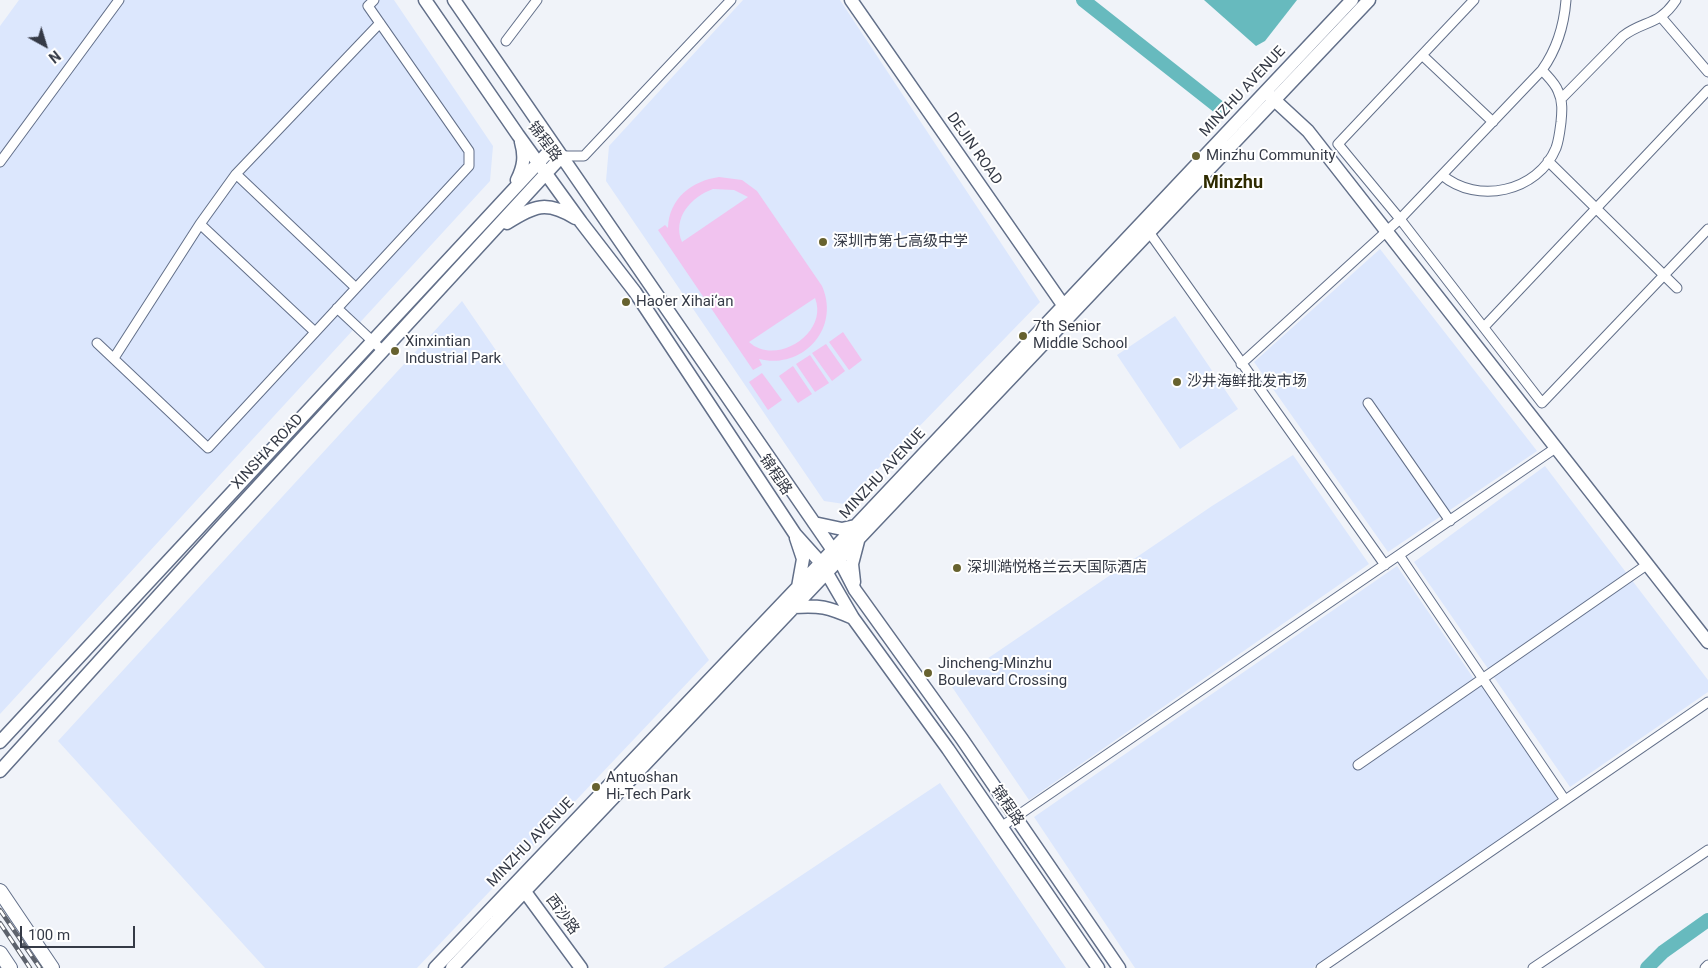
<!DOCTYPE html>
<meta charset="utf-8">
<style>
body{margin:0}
#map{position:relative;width:1708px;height:968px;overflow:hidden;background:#f0f3f9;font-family:Roboto,sans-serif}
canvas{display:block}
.north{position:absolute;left:20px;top:20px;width:50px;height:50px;-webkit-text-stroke:4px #fff;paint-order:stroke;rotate:141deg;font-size:14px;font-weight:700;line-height:20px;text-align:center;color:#353a46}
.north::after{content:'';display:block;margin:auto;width:18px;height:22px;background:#353a46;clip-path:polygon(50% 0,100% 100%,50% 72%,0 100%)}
.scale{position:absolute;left:20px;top:926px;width:115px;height:22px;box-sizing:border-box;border:2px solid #353a46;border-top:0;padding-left:6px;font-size:15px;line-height:18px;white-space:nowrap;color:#353a46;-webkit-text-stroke:4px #fff;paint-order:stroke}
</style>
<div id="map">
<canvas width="1708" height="968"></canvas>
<div class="north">N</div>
<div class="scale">100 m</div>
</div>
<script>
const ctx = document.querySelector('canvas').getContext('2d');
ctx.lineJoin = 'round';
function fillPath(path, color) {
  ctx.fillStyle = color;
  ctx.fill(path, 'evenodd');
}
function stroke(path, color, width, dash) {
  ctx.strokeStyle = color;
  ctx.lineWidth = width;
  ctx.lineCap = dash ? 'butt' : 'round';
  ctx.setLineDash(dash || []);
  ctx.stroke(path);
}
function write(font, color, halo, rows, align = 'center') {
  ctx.font = font + ' Roboto,"Noto Sans SC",sans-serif';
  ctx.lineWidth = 4;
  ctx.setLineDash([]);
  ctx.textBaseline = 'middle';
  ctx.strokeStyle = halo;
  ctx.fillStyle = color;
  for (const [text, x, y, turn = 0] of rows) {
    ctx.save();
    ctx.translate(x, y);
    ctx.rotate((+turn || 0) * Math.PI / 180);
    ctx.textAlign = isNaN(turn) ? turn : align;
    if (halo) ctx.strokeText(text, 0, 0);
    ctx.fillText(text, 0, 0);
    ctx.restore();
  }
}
fillPath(new Path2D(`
 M19,0H394L493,146L490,181L0,714V26Z
 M743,0H840L1040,302L844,504L824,501L606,181L609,146Z
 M1380,249L1537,451L1388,552L1254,362Z
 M462,301L709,660L417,968H265L58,741Z
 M1175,316L1238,409L1180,449L1117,355Z
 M1293,455L1369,564L1029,800L950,684L1212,506Z
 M1545,466L1708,680V692L1570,787L1414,562Z
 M1397,566L1474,679L1358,758L1365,768L1364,765L1482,684L1562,799L1313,968H1135L1034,817Z
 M940,783L1066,968H663L793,881Z`), '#dce7fd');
fillPath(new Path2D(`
 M719,177L742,180L757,191L822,286C841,329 802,370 759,359L762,365L753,370L658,230L665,225L668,228C669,198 692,181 719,177ZM713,189L734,190L748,197L682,242C672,218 691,197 713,189ZM815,298C829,333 776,367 749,342Z
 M843,332L862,360L849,370L829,342Z
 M826,344L845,371L832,381L812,353Z
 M810,355L829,383L815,392L796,364Z
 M793,366L812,394L798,403L779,376Z
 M762,373L782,400L768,410L749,382Z`), '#f1c3ef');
fillPath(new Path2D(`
 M1204,0H1297L1265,41L1256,46Z`), '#67babe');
stroke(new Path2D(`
 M1083,0L1220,108
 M1647,968L1663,952L1708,920`), '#67babe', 14);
const street = new Path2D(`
 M1474,0L1338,144L1400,219L1542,403L1708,229
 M1661,17L1708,72
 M506,41L537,0
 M1422,55L1493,122
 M1561,99L1623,36C1644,20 1659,26 1676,0
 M562,156H584L731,0
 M1548,161L1677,288
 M0,162L119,0
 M236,174L356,288
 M1442,175C1477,205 1538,192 1556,148C1559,140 1560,130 1561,122C1562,112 1563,101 1558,91C1555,83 1548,77 1542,70
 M200,224L315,332
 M1149,232L1385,565
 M337,308L383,351
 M1484,327L1708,90
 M97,343L208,448L469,166V151L368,6L374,0
 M114,358L200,224L236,174L380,23
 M1241,364L1400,219L1542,70C1557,49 1564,26 1566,0
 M1368,403L1450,521
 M1399,555L1565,800
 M1358,765L1648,564
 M1001,827L1557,447
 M1321,968L1708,702
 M1533,968L1708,850
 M1705,968L1708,965`);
const secondary = new Path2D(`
 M425,0L518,135L581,222L635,292L795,534L821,563L853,618L948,749L1098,968
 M454,0L839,559L855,590L962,739L1119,968
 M851,0L1068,312
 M1269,95L1308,131L1708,642
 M517,180C524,166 525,156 521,142
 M507,223C534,206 546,200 575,218
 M814,523L842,529L855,526
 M796,538L803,559L798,587
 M854,582L852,564L858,541
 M793,607C820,605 828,607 853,618
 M0,742L554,146
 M0,771L217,531L562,156
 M520,885L581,968
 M435,968L798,587L1352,0
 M452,968L1369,0`);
const primary = new Path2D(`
 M0,891L52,968
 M0,953L10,968`);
stroke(street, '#626f89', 11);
stroke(secondary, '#626f89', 15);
stroke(primary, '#626f89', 16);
stroke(street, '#fff', 9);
stroke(secondary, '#fff', 12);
stroke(primary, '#fff', 14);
const rail = new Path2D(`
 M0,910L40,968
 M0,923L30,968`);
stroke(rail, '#5d626c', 4.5);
stroke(rail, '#fff', 2.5, [8]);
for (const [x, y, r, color] of [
 [1196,156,5,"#67622f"],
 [823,242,5,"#67622f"],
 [626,302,5,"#67622f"],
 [1023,336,5,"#67622f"],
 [395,351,5,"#67622f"],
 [1177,382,5,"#67622f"],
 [957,568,5,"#67622f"],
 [928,673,5,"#67622f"],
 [596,787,5,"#67622f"]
]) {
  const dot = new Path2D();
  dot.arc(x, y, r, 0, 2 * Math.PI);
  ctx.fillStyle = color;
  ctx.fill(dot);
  stroke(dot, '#fff', 2);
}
write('15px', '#353a46', '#fff', [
 ["MINZHU AVENUE",1243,92,-47],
 ["锦程路",544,142,53],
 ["DEJIN ROAD",974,149,55],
 ["XINSHA ROAD",268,452,-47],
 ["MINZHU AVENUE",883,474,-47],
 ["锦程路",775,475,56],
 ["锦程路",1007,806,56],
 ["MINZHU AVENUE",531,843,-46],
 ["西沙路",562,915,54]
]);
write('15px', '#353a46', '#fff', [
 ["Minzhu Community",1206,156],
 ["深圳市第七高级中学",833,242],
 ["Hao'er Xihai‘an",636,302],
 ["7th Senior",1033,327],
 ["Middle School",1033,344],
 ["Xinxintian",405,342],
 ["Industrial Park",405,359],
 ["沙井海鲜批发市场",1187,382],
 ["深圳澔悦格兰云天国际酒店",967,568],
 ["Jincheng-Minzhu",938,664],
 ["Boulevard Crossing",938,681],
 ["Antuoshan",606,778],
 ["Hi-Tech Park",606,795]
], 'left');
write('bold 18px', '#2f2b00', '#fff', [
 ["Minzhu",1233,183]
]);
</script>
